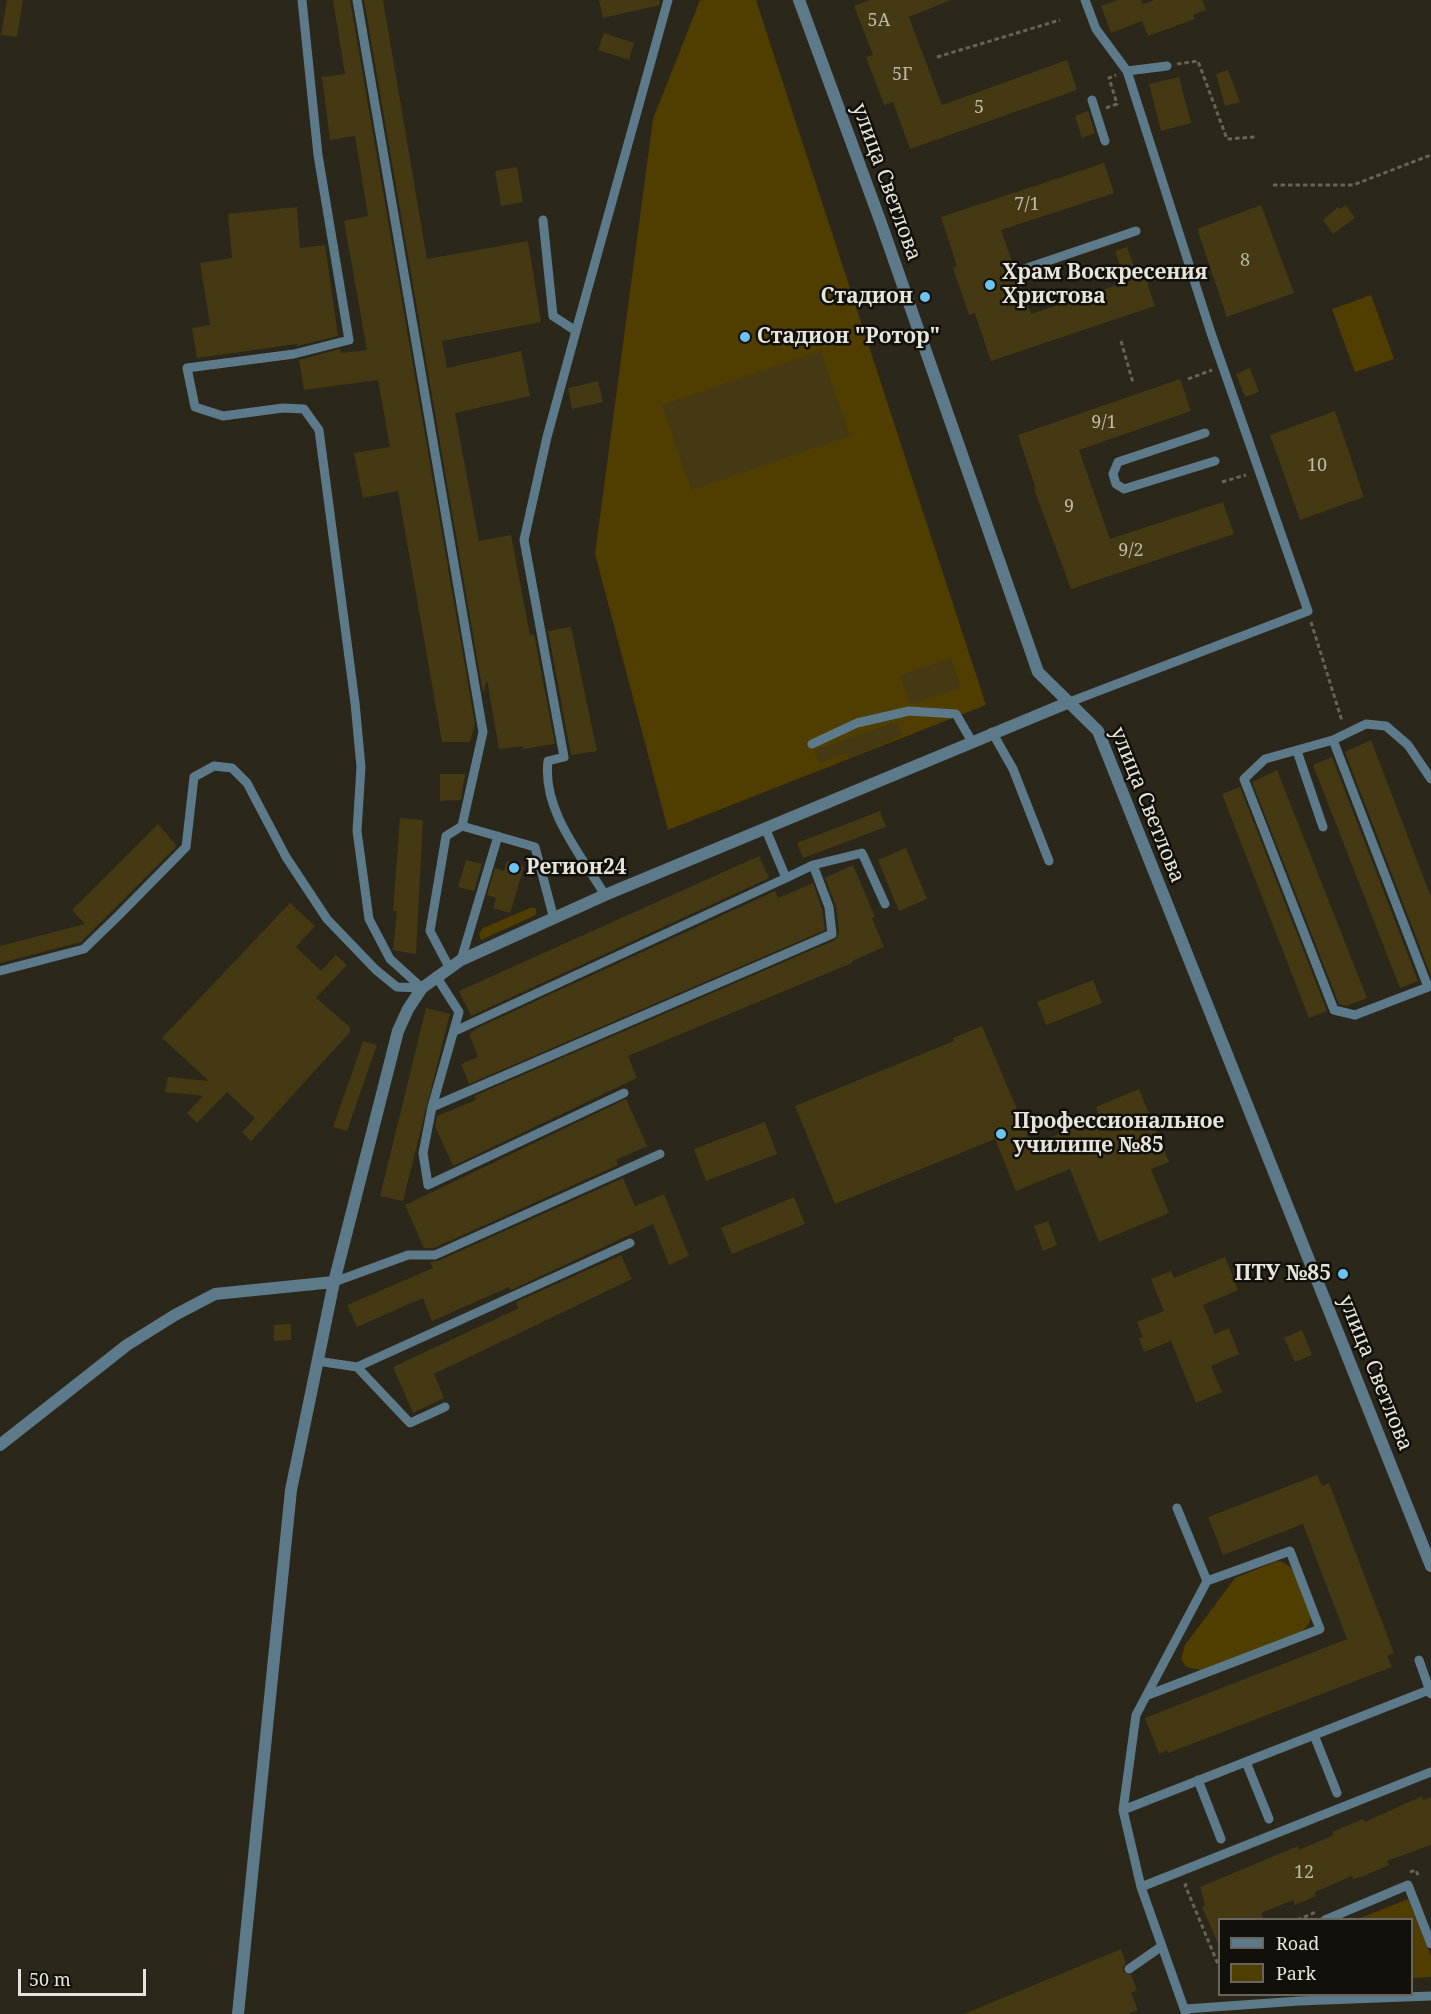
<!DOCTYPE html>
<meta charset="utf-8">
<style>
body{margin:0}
#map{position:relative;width:1431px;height:2014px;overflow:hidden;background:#2b271a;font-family:"Noto Serif",serif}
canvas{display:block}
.legend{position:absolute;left:1218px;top:1918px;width:195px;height:78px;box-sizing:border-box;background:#12100a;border:2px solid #67655e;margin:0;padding:8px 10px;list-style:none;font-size:18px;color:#e6e4db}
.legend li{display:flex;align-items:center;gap:12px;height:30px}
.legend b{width:30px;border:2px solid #67655e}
.scale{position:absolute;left:18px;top:1969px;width:128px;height:27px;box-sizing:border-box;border:3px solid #e6e4db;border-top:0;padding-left:8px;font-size:18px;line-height:21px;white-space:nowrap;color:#e6e4db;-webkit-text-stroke:4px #12100a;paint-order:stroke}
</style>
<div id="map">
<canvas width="1431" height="2014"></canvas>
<ul class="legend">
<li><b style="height:8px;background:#5d7a8b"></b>Road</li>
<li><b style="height:16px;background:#4f3e00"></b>Park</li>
</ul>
<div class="scale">50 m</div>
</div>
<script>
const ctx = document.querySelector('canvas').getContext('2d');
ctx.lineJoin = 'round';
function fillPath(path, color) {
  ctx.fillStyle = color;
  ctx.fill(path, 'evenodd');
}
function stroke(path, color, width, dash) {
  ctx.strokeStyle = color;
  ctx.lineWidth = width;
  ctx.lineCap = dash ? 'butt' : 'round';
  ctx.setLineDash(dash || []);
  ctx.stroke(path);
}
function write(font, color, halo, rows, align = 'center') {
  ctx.font = font + ' "Noto Serif",serif';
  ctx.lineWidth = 5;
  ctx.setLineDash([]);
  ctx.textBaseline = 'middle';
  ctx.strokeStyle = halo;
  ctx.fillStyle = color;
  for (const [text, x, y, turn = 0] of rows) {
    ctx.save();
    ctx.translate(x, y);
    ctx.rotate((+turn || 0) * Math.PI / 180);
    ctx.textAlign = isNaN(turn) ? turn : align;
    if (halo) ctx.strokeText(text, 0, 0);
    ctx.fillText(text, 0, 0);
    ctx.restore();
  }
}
fillPath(new Path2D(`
 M700,0H756L986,705L668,830L595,554L653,119Z
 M1371,295L1394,359L1355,372L1332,309Z
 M530,908H536V915L481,940L479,934L483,928Z
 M1277,1561C1299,1562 1304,1598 1311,1616L1309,1624L1303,1631L1201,1670L1186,1667L1181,1659L1185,1645L1235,1578Z
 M1408,1899L1431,1956V1977L1412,1978V1920L1358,1919Z`), '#4f3e00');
fillPath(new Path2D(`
 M7,0H23L17,37L1,35Z
 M333,0H350L475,724L470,742H442L398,491L363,498L354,453L390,447L378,380L304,390L299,360L340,349L341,353L367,350L344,221L368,216L355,136L330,140L322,77L345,74Z
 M364,0H383L427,259L528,241L541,322L442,341L447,368L521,351L530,396L455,413L479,541L511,535L530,635L534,634L555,744L523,749V746L499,749L487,680L483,693Z
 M599,0H659L660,5L603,18Z
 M870,0H951L909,17L942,105L1067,60L1077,90L910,149L893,102L884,105L866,57L873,55L854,6Z
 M1118,0H1141L1143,4L1154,0H1202L1206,10L1193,15L1195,19L1148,36L1142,21L1111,33L1101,6Z
 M604,33L634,43L629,60L598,50Z
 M1228,70L1240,102L1225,106L1216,74Z
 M1179,77L1191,123L1161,131L1149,84Z
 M1088,111L1095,133L1082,138L1075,116Z
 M1104,163L1114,193L1001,230L1031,314L1126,282L1115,251L1127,247L1138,278L1145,276L1155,306L991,361L975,313L969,315L953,268L957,266L941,217Z
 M517,167L523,202L501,206L495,171Z
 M1261,205L1294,293L1227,317L1197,229Z
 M1346,205L1355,218L1333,234L1323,220L1338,207L1340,209Z
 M297,207L300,248L325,245L338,336L297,346V344L197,358L192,328L210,325L200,263L232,258L228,214Z
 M821,351L850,436L691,490L662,405Z
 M1250,368L1259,392L1245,397L1236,374Z
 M1180,379L1191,411L1079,450L1110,539L1223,502L1234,534L1071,589L1034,489H1036L1018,435Z
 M598,381L603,402L572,409L568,388Z
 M1335,411L1364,497L1300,520L1270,435Z
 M571,627L597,751L571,755L548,631Z
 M951,658L961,688L910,704L900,675Z
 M897,721L902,735L849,759L847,753L819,763L814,750Z
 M1371,740L1431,897V976L1345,752Z
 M1332,757L1418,981L1400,988L1313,765Z
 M1277,770L1367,998L1346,1006L1339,1004L1252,782Z
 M440,774H465L461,800L440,801Z
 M1240,787L1327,1011L1309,1018L1222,794Z
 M880,811L886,827L803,858L797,843Z
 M400,818L423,820L416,954L393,950L397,911H393Z
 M158,824L177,846L81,942L0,963V946L85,924L72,910Z
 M906,848L927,899L899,911L878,860Z
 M759,856L769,878L471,1016L459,991Z
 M466,860L482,864L474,891L458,887Z
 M507,861L524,867L510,913L493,908L496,898L487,895L495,868L504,871Z
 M853,865L875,917L872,918L884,947L852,961V963L628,1056L637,1078L453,1166L435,1126L437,1116L476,1100L474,1096L835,940L839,933L836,906L825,878Z
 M813,883L822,909L825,930L469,1084L461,1064L478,1057L469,1034L477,1028L775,891L778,898Z
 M290,903L315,926L296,947L321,971L336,955L347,965L316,998L350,1027V1032L251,1141L242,1132L255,1118L227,1092L197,1123L187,1113L203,1096L165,1092L168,1077L209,1081L162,1038Z
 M1093,980L1102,1003L1046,1025L1037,1002Z
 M426,1008L450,1014L403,1201L380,1196Z
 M982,1026L1032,1145L1100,1117L1096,1107L1139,1089L1169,1162L1151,1169L1169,1213L1099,1242L1070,1169L1016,1191L995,1139L835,1204L795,1106L954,1041L953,1038Z
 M363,1041L377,1045L347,1131L333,1127Z
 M626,1099L647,1146L616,1160L618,1165L434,1248H424L405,1205Z
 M765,1122L777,1154L706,1181L694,1149Z
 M623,1178L635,1206L664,1194L689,1256L669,1265L653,1224L511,1290L509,1287L432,1321L423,1298L357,1327L347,1305L433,1268L430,1262L438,1261Z
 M794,1197L805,1224L732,1254L721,1228Z
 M1048,1221L1057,1245L1043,1251L1034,1226Z
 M621,1255L632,1279L434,1374L444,1398L413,1413L393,1367L519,1308L516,1302Z
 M1225,1257L1238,1290L1203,1305L1215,1334L1229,1328L1239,1354L1211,1366L1222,1392L1196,1403L1171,1341L1144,1352L1139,1338L1143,1337L1137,1322L1164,1311L1151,1279L1171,1271L1174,1278Z
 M291,1324V1340L274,1341V1325Z
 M1302,1330L1312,1355L1295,1362L1284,1338Z
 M1317,1475L1322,1486L1329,1483L1394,1653L1387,1656L1392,1667L1168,1753L1167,1750L1159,1754L1145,1718L1347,1639L1303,1524L1223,1555L1208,1517Z
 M1422,1796L1423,1800L1431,1797V1845L1387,1861L1389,1865L1361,1877L1353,1879L1352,1876L1315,1892L1316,1896L1295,1905L1293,1900L1261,1913L1264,1920H1220V1948L1202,1907L1205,1905L1200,1887L1298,1846L1299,1850L1334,1835L1332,1832L1363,1819L1365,1822Z
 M1121,1949L1126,1963L1123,1967V1972L1131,1975L1137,1990L1131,1993L1138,2010L1128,2014H964Z`), '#453913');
stroke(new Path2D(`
 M937,57L1060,20
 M1177,64L1198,61L1227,139L1255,137
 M1106,108L1117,104L1109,78L1116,75
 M1273,185H1353L1431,155
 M1121,341L1133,383
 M1188,379L1212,370
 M1222,482L1246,475
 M1311,622L1342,721
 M1410,1872L1416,1870L1419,1878
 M1187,1884L1185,1885L1220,1969
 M1297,1920L1316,1912`), '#676358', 3, [4.5, 3]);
stroke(new Path2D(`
 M302,0L318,155L349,340L294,354L187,368L195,407L223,416L283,408L304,409L319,430L355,703L361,767L357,831L369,919L390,959L422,988
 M357,0L483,732L462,826L446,836L430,931L449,967
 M1127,71L1167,66
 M1092,100L1105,141
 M543,220L553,316L576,331L547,437L524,540L564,757L548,761C542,810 581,855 605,895
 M1027,268L1136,231
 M576,331L668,0
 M1205,433L1118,462L1113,474L1116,484L1124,489L1215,461
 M1067,703L1308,611L1211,333L1127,71L1096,29L1085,0
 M992,732L1013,769L1049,861
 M1333,740L1428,987
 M812,744L857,723L909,711L956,714L971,740
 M1297,751L1323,827
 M1431,779L1408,745L1386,726L1366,724L1333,740L1265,759L1244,779L1334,1010L1355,1015L1431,986
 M462,826L535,847L554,919
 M766,830L786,878L813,865L862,853L885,904
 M461,960L498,836
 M0,971L84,949L118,916L186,847L194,777L214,766L232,768L247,783L286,857L327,919L376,970L397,987L422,988
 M436,976L459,1012L432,1107L832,934L829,907L813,865
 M455,1031L786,878
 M432,1107L423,1153L428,1185L624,1093
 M334,1282L408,1255H435L660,1154
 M317,1361L357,1367L630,1243
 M357,1367L410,1423L445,1407
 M1419,1660L1431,1694
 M1148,1695L1320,1629L1290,1551L1207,1581
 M1314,1735L1337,1793
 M1246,1762L1269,1819
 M1198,1780L1221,1839
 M1123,1810L1429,1690
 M1141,1887L1123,1810L1136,1715L1207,1581L1177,1508
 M1325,1920L1408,1885L1431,1944
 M1129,1969L1162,1946
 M1185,2009L1299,2001L1431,1996
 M1186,2014L1141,1887L1431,1772`), '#5d7a8b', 9);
stroke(new Path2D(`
 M799,0L881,223L1038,672L1098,731L1431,1566
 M0,1445L127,1345L175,1315L215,1294L334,1282
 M238,2014L291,1490L334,1282L398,1031L408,1009L422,988L461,960L605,895L1067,703`), '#5d7a8b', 12);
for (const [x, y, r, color] of [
 [990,285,6,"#6ac3f1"],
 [925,297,6,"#6ac3f1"],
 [745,337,6,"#6ac3f1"],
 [514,868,6,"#6ac3f1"],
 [1001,1134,6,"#6ac3f1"],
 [1343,1274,6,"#6ac3f1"]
]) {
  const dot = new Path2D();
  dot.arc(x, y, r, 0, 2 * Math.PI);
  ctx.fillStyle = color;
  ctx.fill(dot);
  stroke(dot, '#12100a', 2);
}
write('18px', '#beb9a9', null, [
 ["5А",879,21],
 ["5Г",902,75],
 ["5",979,108],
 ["7/1",1027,205],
 ["8",1245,261],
 ["9/1",1104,423],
 ["10",1317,466],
 ["9",1069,507],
 ["9/2",1131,551],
 ["12",1304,1873]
]);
write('21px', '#e6e4db', '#12100a', [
 ["улица Светлова",886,182,70],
 ["улица Светлова",1147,805,68],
 ["улица Светлова",1375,1373,68]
]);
write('bold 21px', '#e6e4db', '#12100a', [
 ["Храм Воскресения",1002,273],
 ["Христова",1002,297],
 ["Стадион",913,297,"right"],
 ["Стадион \"Ротор\"",757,337],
 ["Регион24",526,868],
 ["Профессиональное",1013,1122],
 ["училище №85",1013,1146],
 ["ПТУ №85",1331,1274,"right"]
], 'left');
</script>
